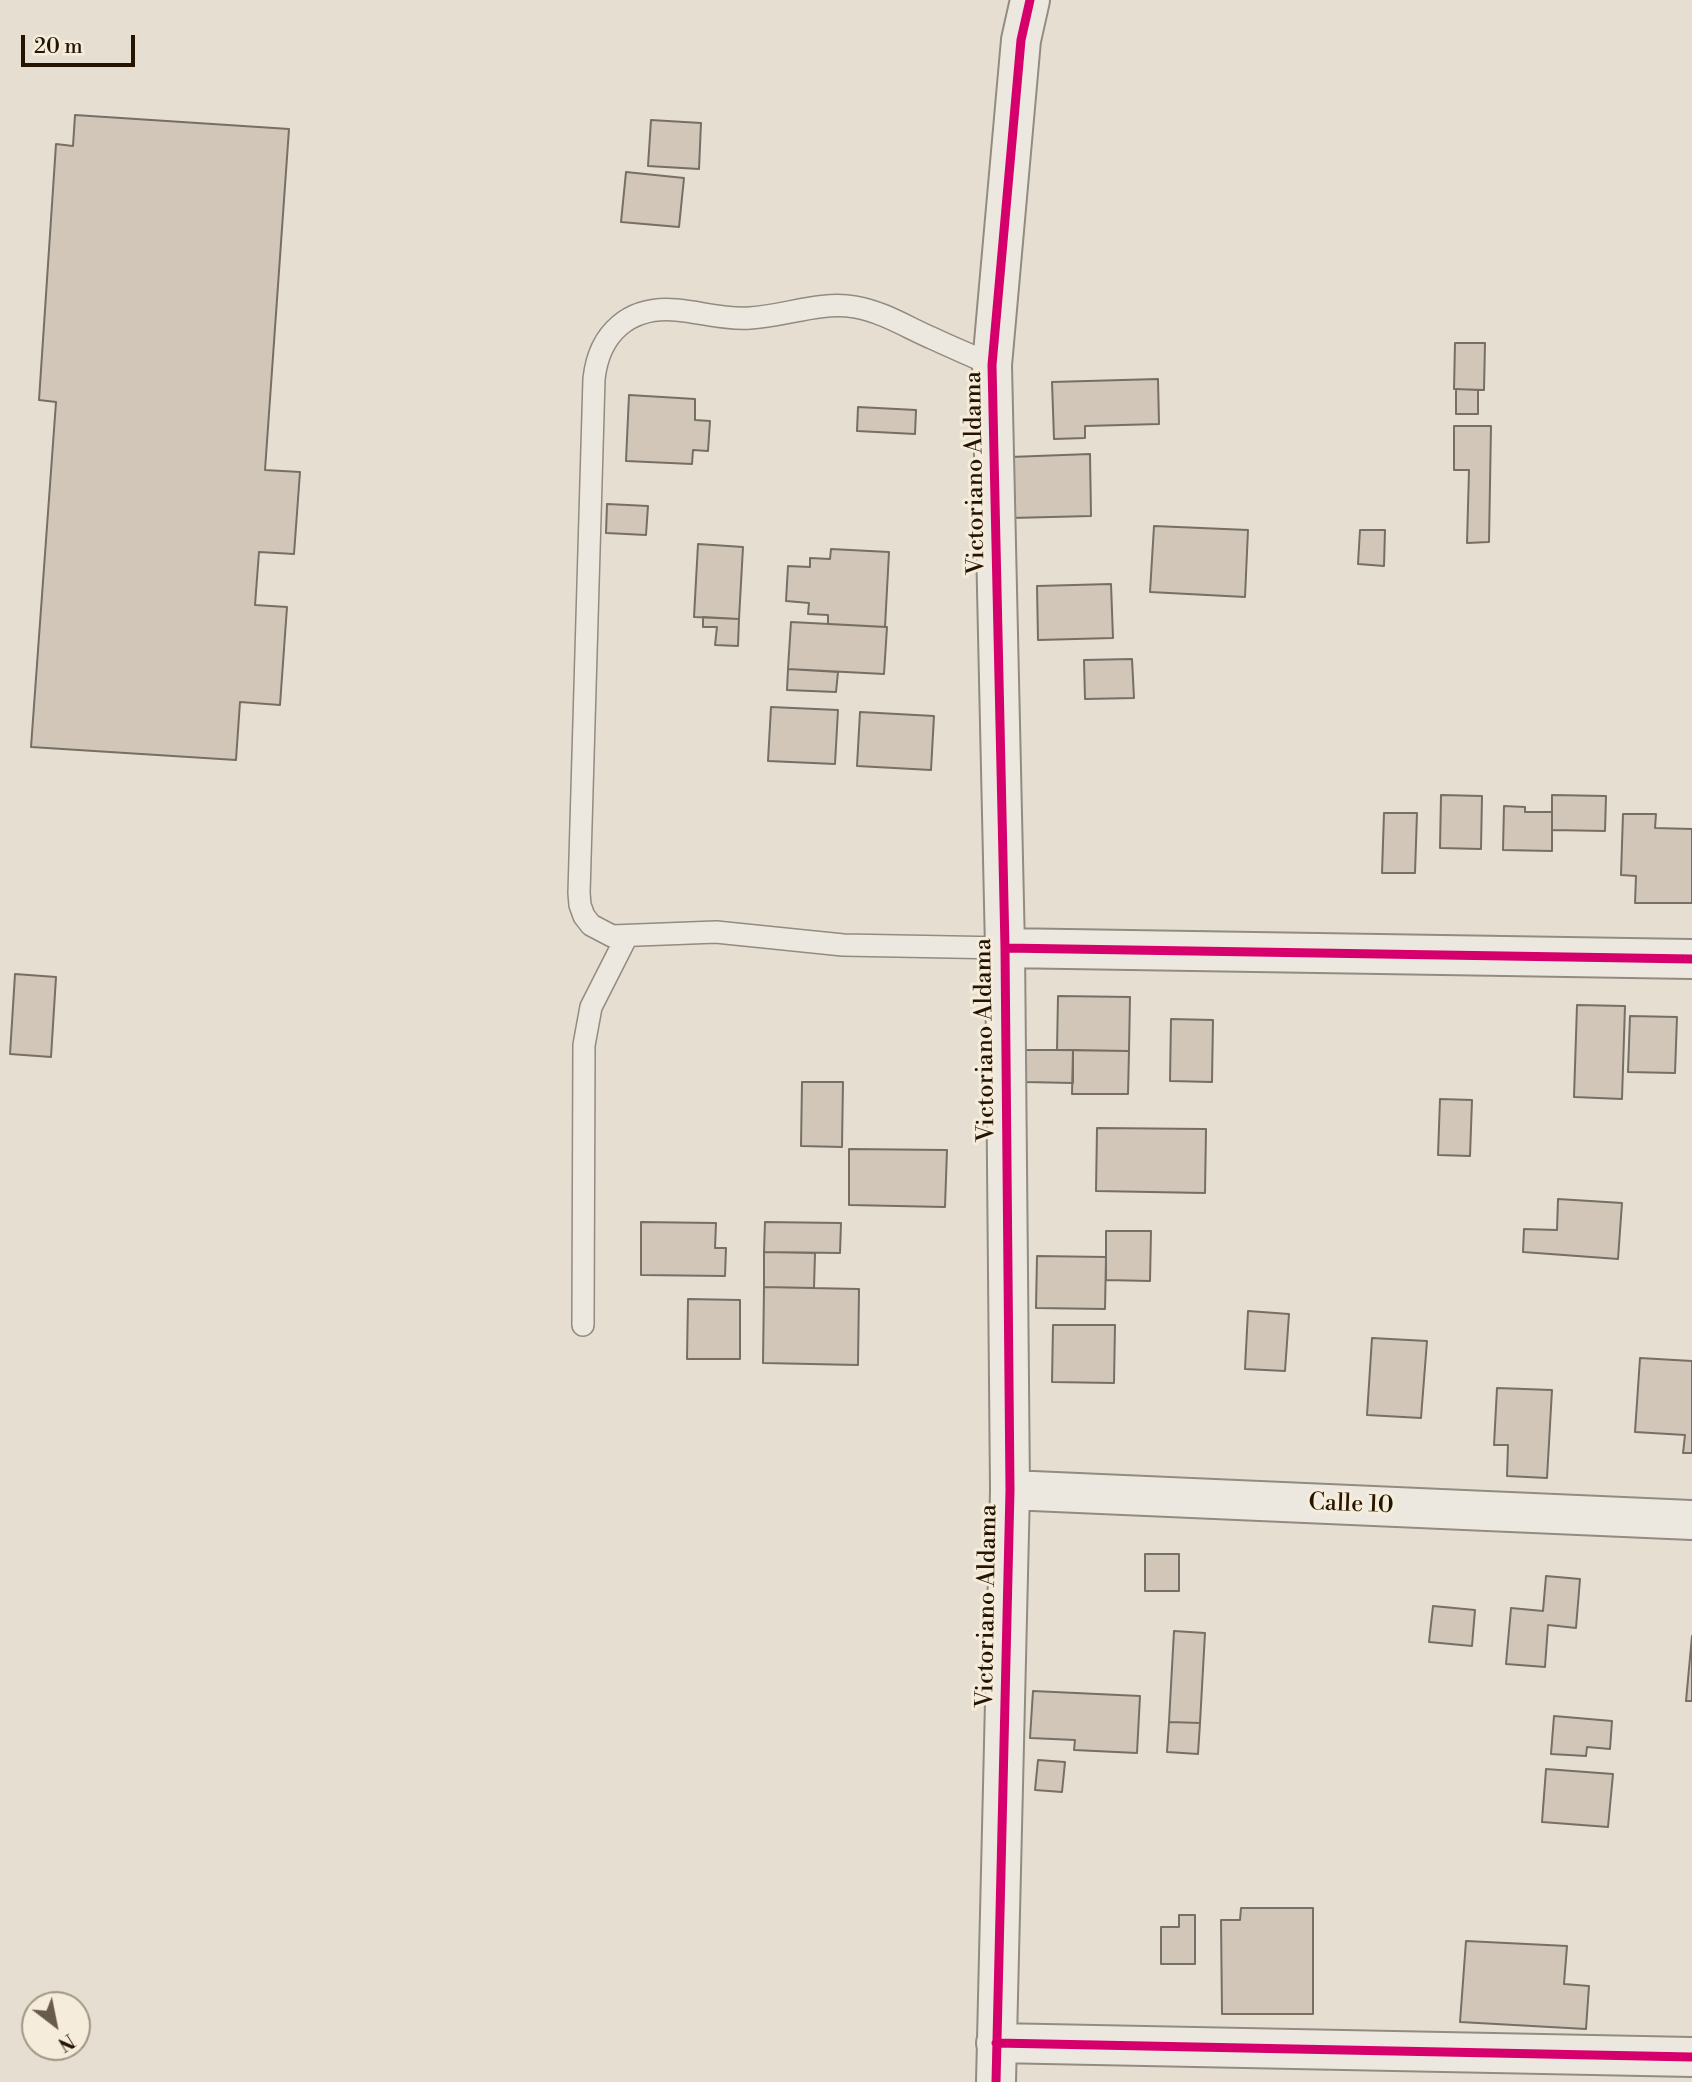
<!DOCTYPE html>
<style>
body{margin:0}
#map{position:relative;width:1692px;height:2082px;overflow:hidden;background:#e6dfd1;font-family:"Libre Bodoni",serif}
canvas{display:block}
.north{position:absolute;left:21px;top:1991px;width:70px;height:70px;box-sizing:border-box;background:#f5ecdb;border:2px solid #a19683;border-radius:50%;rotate:148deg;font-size:19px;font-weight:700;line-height:28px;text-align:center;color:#241400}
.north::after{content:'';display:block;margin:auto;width:24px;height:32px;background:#685b49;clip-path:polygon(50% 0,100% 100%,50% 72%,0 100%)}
.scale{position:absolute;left:21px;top:35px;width:114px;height:32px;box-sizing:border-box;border:4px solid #241400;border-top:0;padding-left:9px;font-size:21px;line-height:24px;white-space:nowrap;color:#241400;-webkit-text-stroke:5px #f5ecdb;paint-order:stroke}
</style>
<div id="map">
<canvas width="1692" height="2082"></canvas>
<div class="north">N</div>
<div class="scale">20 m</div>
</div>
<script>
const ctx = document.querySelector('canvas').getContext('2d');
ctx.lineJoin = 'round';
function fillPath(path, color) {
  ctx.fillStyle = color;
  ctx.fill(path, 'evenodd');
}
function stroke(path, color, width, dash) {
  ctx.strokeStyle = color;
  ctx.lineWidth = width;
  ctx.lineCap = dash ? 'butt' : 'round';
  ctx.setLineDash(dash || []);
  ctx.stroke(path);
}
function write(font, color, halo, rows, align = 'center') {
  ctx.font = font + ' "Libre Bodoni",serif';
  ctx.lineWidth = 6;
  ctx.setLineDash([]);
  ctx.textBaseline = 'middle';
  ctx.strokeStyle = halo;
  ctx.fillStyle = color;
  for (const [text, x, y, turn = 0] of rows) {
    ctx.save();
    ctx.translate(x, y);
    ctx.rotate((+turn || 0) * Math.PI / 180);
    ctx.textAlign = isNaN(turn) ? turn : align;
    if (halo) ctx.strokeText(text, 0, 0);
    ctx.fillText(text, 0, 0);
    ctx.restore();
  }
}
const building = new Path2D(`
 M75,115L289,129L265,470L300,472L294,554L259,552L255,605L287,607L280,705L240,702L236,760L31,747L56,402L39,400L56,144L73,146Z
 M651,120L701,123L699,169L648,166Z
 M626,172L684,178L679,227L621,222Z
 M1455,343H1485L1484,390L1454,389Z
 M1158,379L1159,424L1085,426V438L1054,439L1052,382Z
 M1456,389L1478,390V414H1456Z
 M629,395L695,399V420L710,421L708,451L693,450L692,464L626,461Z
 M858,407L916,410L915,434L857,431Z
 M1454,426H1491L1489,542L1467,543L1469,470H1454Z
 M1090,454L1091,516L1011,518L1010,457Z
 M607,504L648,506L646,535L606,533Z
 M1154,526L1248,530L1245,597L1150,592Z
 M1360,530H1385L1384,566L1358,564Z
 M698,544L743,547L739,619L694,617Z
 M831,549L889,552L885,627L828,624V615L808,614L809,603L786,601L788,566L810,567V558L830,559Z
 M1111,584L1113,638L1038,640L1037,586Z
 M703,617L739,619L738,646L715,645L717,627H703Z
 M791,622L887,627L884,674L788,669Z
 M1132,659L1134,698L1085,699L1084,660Z
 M788,669L838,672L836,692L787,690Z
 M771,707L838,710L835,764L768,761Z
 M860,712L934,716L931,770L857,766Z
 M1441,795L1482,796L1481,849L1440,848Z
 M1552,795L1606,796L1605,831L1552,830Z
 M1504,806L1525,807V812H1552V851L1503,850Z
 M1384,813H1417L1415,873H1382Z
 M1623,814H1656L1655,828L1692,829V903H1635L1636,876L1621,875Z
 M15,974L56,977L51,1057L10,1054Z
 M1058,996L1130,997L1129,1051L1057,1050Z
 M1577,1005L1625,1006L1622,1099L1574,1097Z
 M1630,1016L1677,1017L1675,1073L1628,1072Z
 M1171,1019L1213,1020L1212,1082L1170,1081Z
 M1025,1050H1073V1083L1025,1082Z
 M1073,1050L1129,1051L1128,1094H1072Z
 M802,1082H843L842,1147L801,1146Z
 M1440,1099L1472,1100L1470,1156L1438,1155Z
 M1097,1128L1206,1129L1205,1193L1096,1191Z
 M849,1149L947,1150L945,1207L849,1205Z
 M1558,1199L1622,1203L1618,1259L1523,1252L1524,1229L1557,1230Z
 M641,1222L716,1223L715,1248H726L725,1276L641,1275Z
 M765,1222L841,1223L840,1253L764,1252Z
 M1106,1231H1151L1150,1281L1106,1280Z
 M764,1252L815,1253L814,1288L764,1287Z
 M1037,1256L1106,1257L1105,1309L1036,1308Z
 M764,1287L859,1289L858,1365L763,1363Z
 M688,1299L740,1300V1359H687Z
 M1248,1311L1289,1314L1285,1371L1245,1369Z
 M1053,1325H1115L1114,1383L1052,1382Z
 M1372,1338L1427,1341L1421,1418L1367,1415Z
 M1640,1358L1692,1361V1453H1683L1685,1435L1635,1432Z
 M1497,1388L1552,1390L1547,1478L1507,1476L1508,1445H1494Z
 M1145,1554H1179V1591H1145Z
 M1546,1576L1580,1579L1576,1628L1548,1625L1545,1667L1506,1664L1511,1608L1543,1611Z
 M1433,1606L1475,1610L1472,1646L1429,1642Z
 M1174,1631L1205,1633L1200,1723L1169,1722Z
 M1692,1636V1701H1686Z
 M1033,1691L1140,1696L1137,1753L1074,1750L1075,1740L1030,1738Z
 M1554,1716L1612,1721L1610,1749L1587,1747L1586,1756L1551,1754Z
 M1169,1722L1200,1723L1198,1754L1167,1752Z
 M1038,1760L1065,1762L1062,1792L1035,1790Z
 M1546,1769L1613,1774L1608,1827L1542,1822Z
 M1241,1908H1313V2014H1222L1221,1920H1240Z
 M1179,1915H1195V1964H1161V1927H1179Z
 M1466,1941L1567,1946L1564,1984L1589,1986L1586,2029L1460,2022Z`);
fillPath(building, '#d2c6b9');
stroke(building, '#756f65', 2);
const lane = new Path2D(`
 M992,365C973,356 953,348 934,339C908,328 884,312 855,307C820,301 785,316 750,318C725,320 701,312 676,310C629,306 599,333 594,379L579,893L580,905L584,916L591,925L612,936L716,932L843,945L1005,948
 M583,1325L584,1045L591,1007L627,936`);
const street = new Path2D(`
 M1005,948L1692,959
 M1010,1490L1692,1520
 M996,2043L1692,2057
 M996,2082L1010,1490L1005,948L992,365L1021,40L1030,0`);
stroke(lane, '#918b80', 24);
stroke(street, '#918b80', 42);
stroke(lane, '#ece8e0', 21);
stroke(street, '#ece8e0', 38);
stroke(new Path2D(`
 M1005,948L1692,959
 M996,2043L1692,2057
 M996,2082L1010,1490L1005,948L992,365L1021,40L1030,0`), '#d6006c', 9);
write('24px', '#241400', '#f5ecdb', [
 ["Victoriano Aldama",976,473,-91],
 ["Victoriano Aldama",986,1040,-91],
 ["Calle 10",1351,1505,2],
 ["Victoriano Aldama",988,1606,-89]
]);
</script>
